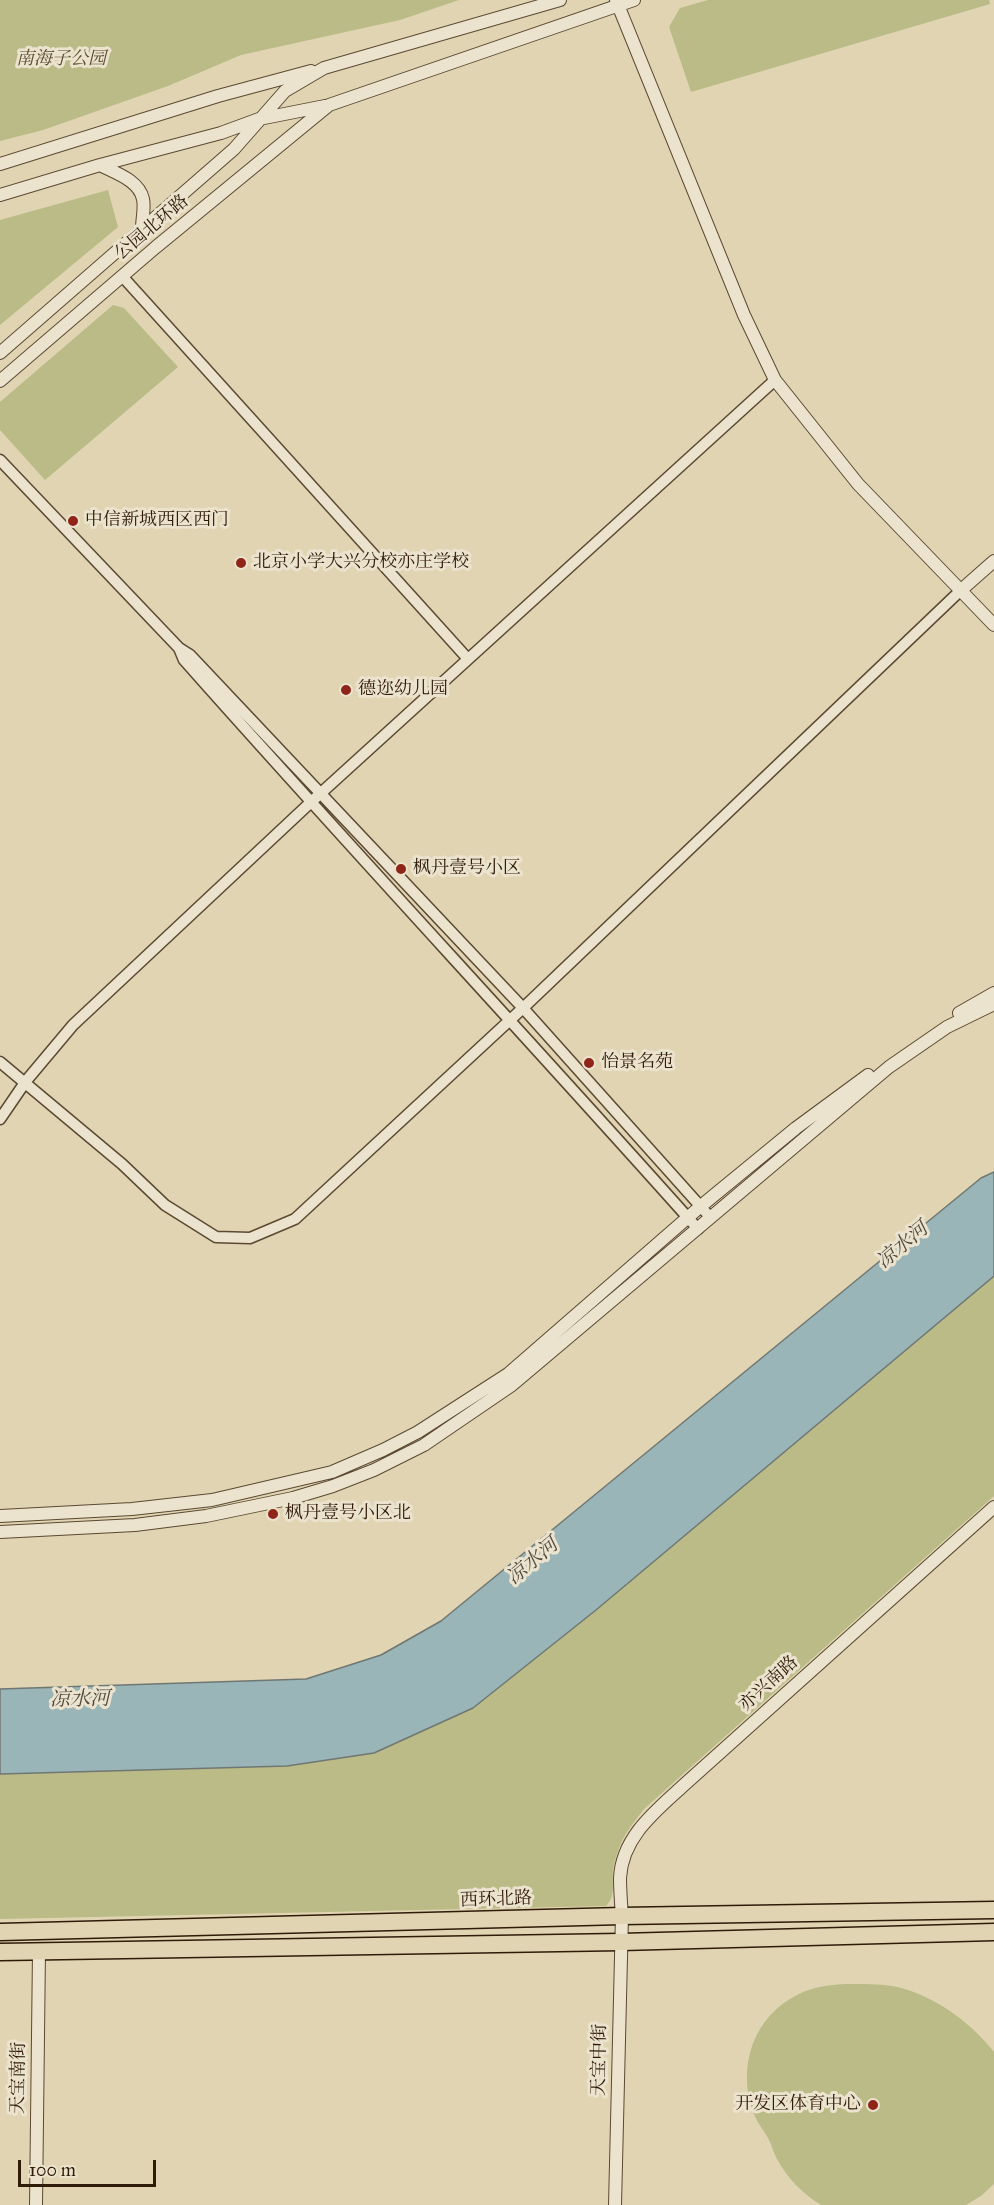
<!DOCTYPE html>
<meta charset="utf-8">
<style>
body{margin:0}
#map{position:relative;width:994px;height:2205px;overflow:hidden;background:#e0d4b2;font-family:"IM FELL Great Primer",serif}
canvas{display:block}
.scale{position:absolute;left:18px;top:2160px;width:138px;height:27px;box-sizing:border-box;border:3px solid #2f1b08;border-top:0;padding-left:8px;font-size:18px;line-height:21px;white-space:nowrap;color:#2f1b08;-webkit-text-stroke:4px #ebe3cd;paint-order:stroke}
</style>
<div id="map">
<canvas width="994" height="2205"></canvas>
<div class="scale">100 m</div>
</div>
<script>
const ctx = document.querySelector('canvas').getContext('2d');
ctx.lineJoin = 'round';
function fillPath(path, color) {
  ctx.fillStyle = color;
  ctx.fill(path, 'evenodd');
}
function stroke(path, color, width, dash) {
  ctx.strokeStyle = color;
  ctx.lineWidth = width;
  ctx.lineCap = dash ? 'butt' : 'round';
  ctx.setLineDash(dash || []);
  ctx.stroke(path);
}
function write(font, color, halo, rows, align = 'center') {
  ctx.font = font + ' "IM FELL Great Primer","Noto Serif SC",serif';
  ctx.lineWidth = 6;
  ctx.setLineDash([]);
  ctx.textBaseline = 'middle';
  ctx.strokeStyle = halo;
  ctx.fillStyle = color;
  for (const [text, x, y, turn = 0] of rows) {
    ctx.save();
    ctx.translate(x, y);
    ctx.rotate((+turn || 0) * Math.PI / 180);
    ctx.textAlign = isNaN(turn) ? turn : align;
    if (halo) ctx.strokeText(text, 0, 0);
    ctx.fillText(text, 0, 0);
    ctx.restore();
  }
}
fillPath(new Path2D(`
 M0,0H459L400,20L241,55L168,86L43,130L0,141Z
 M708,0H989L990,4L691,92L669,27L680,8Z
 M108,190L118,227L0,325V220Z
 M113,305L124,308L178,367L45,480L0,430V402Z
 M994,1276V1496L644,1809C634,1822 623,1835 618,1851C616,1857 614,1863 613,1870C612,1883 616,1896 606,1906L0,1919V1774L287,1766L374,1753L473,1708L596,1610Z
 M844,1984C865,1984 888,1983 908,1990C941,2001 973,2025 994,2052V2184L981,2196L966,2205H821C802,2193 788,2179 777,2159C773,2152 772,2145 768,2138C764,2130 757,2123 754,2114C736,2068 753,2016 799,1994C813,1987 828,1985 844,1984Z`), '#babb87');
const water = new Path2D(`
 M994,1172V1276L596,1610L473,1708L374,1753L287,1766L0,1774V1689L306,1679L381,1655L441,1621L981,1178Z`);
fillPath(water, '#9ab5b8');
stroke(water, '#6f7772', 1.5);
const minor = new Path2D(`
 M122,276L468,659
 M0,460L179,648L190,655L523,1008L710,1217
 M179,648L184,660C353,851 528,1038 698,1229
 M0,1062L122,1164L165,1205L216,1237L250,1238L295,1219L523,1008L960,591
 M0,1119L26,1081L73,1025L310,803L775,380`);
const tertiary = new Path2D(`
 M616,0L744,315L775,380L858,484L994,625
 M0,164L218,96L311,71
 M100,165C115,173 139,180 143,199C145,208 142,219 142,228
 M0,195L100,165L221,133L259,119L325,106
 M0,353L234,149L285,91L324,68L560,0
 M0,381L156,247L329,105L634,0
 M960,591L994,561
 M959,1013L994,993
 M0,1516L132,1509L212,1500L332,1472L383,1450L418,1432L508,1374L701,1206L796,1128L868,1075
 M0,1532L135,1525L206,1516L293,1498L333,1486L374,1470L424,1445L512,1385L889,1067L947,1027L994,1004
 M36,2205L39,1951
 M615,2205L622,1916C621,1903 620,1891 620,1878C622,1836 657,1810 685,1784L994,1507`);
const primary = new Path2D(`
 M0,1932L622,1916L994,1910
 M0,1952L621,1942L994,1932`);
stroke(minor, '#5b4932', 13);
stroke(tertiary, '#5b4932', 14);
stroke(primary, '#2f1b08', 19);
stroke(minor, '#ebe3cd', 10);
stroke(tertiary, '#ebe3cd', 12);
stroke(primary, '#e0d4b2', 16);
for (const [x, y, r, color] of [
 [73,521,6,"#8f2418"],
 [241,563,6,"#8f2418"],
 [346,690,6,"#8f2418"],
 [401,869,6,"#8f2418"],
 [589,1063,6,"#8f2418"],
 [273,1514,6,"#8f2418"],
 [873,2105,6,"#8f2418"]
]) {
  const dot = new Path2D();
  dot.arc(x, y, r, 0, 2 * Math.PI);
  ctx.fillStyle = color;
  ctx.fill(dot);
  stroke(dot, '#ebe3cd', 2);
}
write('italic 18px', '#594b2e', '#ebe3cd', [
 ["南海子公园",61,60]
]);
write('18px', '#2f1b08', '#ebe3cd', [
 ["公园北环路",152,228,-40],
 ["亦兴南路",769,1684,-42],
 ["西环北路",496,1900,-2],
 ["天宝中街",600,2060,-89],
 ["天宝南街",19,2078,-89]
]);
write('18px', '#2f1b08', '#ebe3cd', [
 ["中信新城西区西门",85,521],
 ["北京小学大兴分校亦庄学校",253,563],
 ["德迩幼儿园",358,690],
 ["枫丹壹号小区",413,869],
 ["怡景名苑",601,1063],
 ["枫丹壹号小区北",285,1514],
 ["开发区体育中心",861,2105,"right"]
], 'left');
write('italic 20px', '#4f493d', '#ebe3cd', [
 ["凉水河",903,1246,-40],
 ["凉水河",533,1562,-40],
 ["凉水河",80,1700,-1]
]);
</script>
